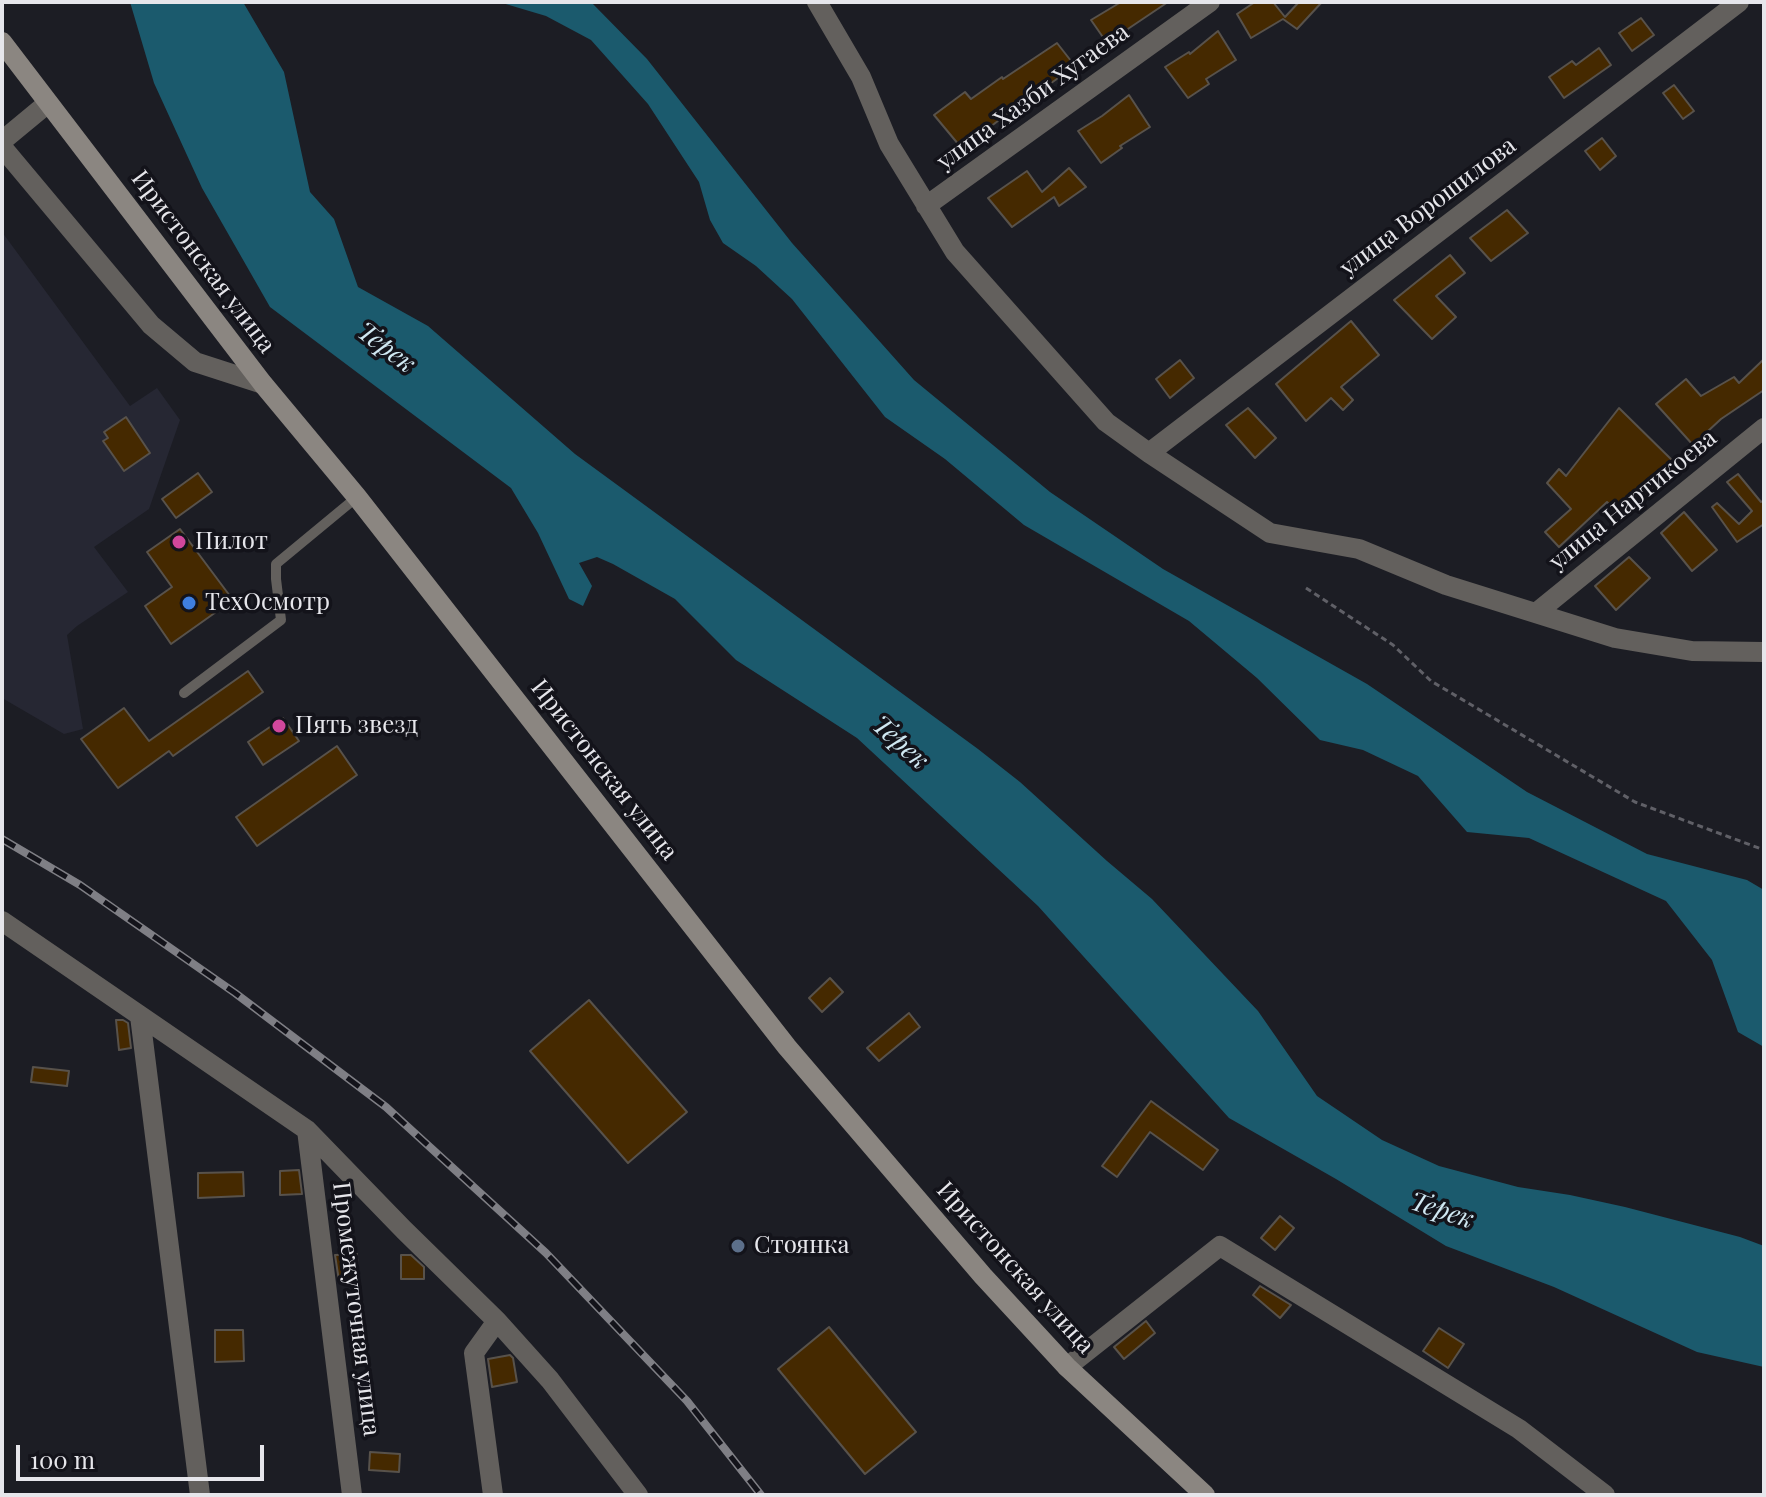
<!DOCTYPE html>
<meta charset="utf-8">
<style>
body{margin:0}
#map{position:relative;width:1766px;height:1497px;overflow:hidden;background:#1c1d24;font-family:"Playfair Display",serif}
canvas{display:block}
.frame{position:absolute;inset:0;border:4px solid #e6e6eb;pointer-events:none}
.scale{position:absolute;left:16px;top:1445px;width:248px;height:36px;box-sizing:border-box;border:4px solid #e6e6eb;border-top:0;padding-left:10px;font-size:24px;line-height:28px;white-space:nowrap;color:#e6e6eb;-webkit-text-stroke:6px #13131a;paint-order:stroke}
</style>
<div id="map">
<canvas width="1766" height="1497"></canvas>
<div class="frame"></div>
<div class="scale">100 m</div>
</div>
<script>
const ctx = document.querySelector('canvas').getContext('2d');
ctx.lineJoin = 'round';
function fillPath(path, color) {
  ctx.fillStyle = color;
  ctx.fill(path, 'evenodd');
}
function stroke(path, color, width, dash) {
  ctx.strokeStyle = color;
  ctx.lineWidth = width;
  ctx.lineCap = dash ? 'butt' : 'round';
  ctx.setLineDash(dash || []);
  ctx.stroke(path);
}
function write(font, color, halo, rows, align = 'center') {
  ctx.font = font + ' "Playfair Display",serif';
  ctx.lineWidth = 7;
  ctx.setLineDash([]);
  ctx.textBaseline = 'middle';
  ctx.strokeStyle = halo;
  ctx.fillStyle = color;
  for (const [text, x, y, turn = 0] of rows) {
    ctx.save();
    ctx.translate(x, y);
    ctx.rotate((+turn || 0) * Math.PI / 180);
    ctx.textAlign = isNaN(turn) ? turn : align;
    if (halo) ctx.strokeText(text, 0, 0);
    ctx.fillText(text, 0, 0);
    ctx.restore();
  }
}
fillPath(new Path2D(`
 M2,232L130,406L157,388L180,420L149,509L94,547L128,592L77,626L67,635L83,729L64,734L2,698Z`), '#262733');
fillPath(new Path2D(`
 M130,2H243L284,72L310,192L334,219L358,287L428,326L575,454L978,749L1020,782L1107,861L1152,899L1258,1011L1317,1096L1382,1140L1439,1166L1518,1187L1570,1195L1625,1207L1740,1237L1764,1246V1367L1697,1352L1554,1287L1446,1246L1336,1179L1229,1118L1038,906L857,738L736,660L675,599L613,564L597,557L579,563L592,586L583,606L569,599L538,533L511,488L270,307L202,188L154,83Z
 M499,2L592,3L647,59L792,243L914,380L1050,492L1163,569L1367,684L1527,792L1647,854L1747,880L1764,890V1047L1738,1032L1712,960L1666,901L1529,838L1467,832L1418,776L1363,750L1320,740L1257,678L1189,621L1024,525L945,459L885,417L792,299L756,266L723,243L710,220L699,182L648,104L591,40L546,16Z`), '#1b5a6d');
const building = new Path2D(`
 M1121,2H1168L1107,43L1091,20Z
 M1255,2H1273L1285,17L1299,2H1322L1297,29L1283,19L1251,38L1237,14Z
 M1641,18L1654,35L1632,51L1619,33Z
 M1218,31L1236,60L1206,79L1209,84L1188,98L1165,67L1189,52L1190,54Z
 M1057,43L1075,66L1040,91L1039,89L994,124L959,145L934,115L965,92L971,99L1002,77L1003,79Z
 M1599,48L1611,65L1564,98L1549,77L1572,61L1576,65Z
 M1674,85L1694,111L1683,119L1663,93Z
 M1129,95L1150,127L1120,146L1122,148L1101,163L1078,131L1102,116Z
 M1602,138L1616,156L1600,170L1585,151Z
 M1069,168L1086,187L1059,206L1054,197L1012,227L988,198L1027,171L1042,192Z
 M1507,210L1528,233L1491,261L1470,238Z
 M1450,255L1465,273L1436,296L1456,317L1432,339L1394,300Z
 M1351,321L1379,355L1341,387L1353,400L1343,410L1331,398L1306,421L1276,384Z
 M1764,359V390L1721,419L1693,445L1656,404L1686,379L1701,396L1734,377L1739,383Z
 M1180,360L1194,378L1170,398L1156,379Z
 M1248,408L1276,438L1255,458L1226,425Z
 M1619,408L1677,465L1621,516L1607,502L1559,547L1545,532L1571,509L1547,483L1559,469L1566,476Z
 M126,417L150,453L124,471L103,441L108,438L104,432Z
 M198,473L212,492L176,518L162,499Z
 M1738,474L1761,502L1764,500V524L1737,542L1712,507L1717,503L1739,524L1752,511L1727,482Z
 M1684,512L1717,550L1692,571L1661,533Z
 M180,529L233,600L171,644L145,606L172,587L147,552Z
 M1629,557L1650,578L1616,610L1595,586Z
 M248,671L263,692L173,756L169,751L118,788L81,739L124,708L149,741Z
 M283,718L299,741L263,765L248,742Z
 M337,746L357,775L257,846L236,817Z
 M830,978L843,992L822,1012L809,998Z
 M589,1000L687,1112L628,1163L530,1051Z
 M909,1013L920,1027L879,1061L867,1048Z
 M116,1020H123L128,1023L131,1048L119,1050Z
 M33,1067L69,1071L67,1086L31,1082Z
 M1151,1101L1218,1150L1203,1170L1150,1132L1117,1177L1102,1166Z
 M299,1170L302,1194L280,1195V1171Z
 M243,1172L244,1196L198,1198V1173Z
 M1280,1216L1294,1228L1275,1250L1261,1238Z
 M357,1254L358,1280L339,1281L335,1255Z
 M401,1255H411L424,1267V1279H401Z
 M1260,1286L1291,1305L1280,1318L1253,1295Z
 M1146,1321L1155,1333L1124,1359L1114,1347Z
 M829,1327L916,1432L865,1474L778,1369Z
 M1439,1328L1464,1344L1448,1368L1423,1351Z
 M215,1330H243L244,1361L215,1362Z
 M510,1355L513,1358L517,1382L492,1387L488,1359Z
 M370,1452L400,1454L399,1472L369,1470Z`);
fillPath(building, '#452900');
stroke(building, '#58524b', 2);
stroke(new Path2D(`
 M1306,588L1393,645L1431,681L1635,802L1764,850`), '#606067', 3, [6, 4]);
stroke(new Path2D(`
 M184,693L281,620L276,579V564L357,497`), '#63605d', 10);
stroke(new Path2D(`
 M817,2L861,77L889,144L955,252L1106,422L1149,453L1270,533L1359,549L1446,585L1615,638L1692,651L1764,652
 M2,141L48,103
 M2,147L151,325L195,362L263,384
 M926,206L1210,2
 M1149,453L1739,2
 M1536,613L1764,428
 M2,921L307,1130L404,1230L497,1321L550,1380L638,1495
 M140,1016L200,1495
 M307,1130L352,1495
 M1067,1367L1220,1246L1519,1429L1605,1495
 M493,1495L474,1353L497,1321`), '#63605d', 20);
stroke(new Path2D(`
 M2,42L263,384L357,497L787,1047L983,1276L1067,1367L1205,1495`), '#8b8681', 20);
const rail = new Path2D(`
 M2,839L80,885L235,993L386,1107L546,1253L687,1401L761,1495`);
stroke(rail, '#7f7f85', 8);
stroke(rail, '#13131a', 5, [15]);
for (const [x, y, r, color] of [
 [179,542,8,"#d1479c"],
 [189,603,8,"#3f7fe0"],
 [279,726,8,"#d1479c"],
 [738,1246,8,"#5c6f8a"]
]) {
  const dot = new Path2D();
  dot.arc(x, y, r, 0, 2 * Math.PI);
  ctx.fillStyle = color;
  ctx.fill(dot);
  stroke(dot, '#13131a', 3);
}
write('24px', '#e6e6eb', '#13131a', [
 ["улица Хазби Хугаева",1033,97,-36],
 ["улица Ворошилова",1428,207,-37],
 ["Иристонская улица",203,262,53],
 ["улица Нартикоева",1633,500,-39],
 ["Иристонская улица",604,770,52],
 ["Иристонская улица",1015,1268,48],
 ["Промежуточная улица",356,1309,83]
]);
write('24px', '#e6e6eb', '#13131a', [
 ["Пилот",195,542],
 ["ТехОсмотр",205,603],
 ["Пять звезд",295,726],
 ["Стоянка",754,1246]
], 'left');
write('italic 26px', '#d0e8f2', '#13131a', [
 ["Терек",386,348,37],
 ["Терек",900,743,42],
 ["Терек",1442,1211,18]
]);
</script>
